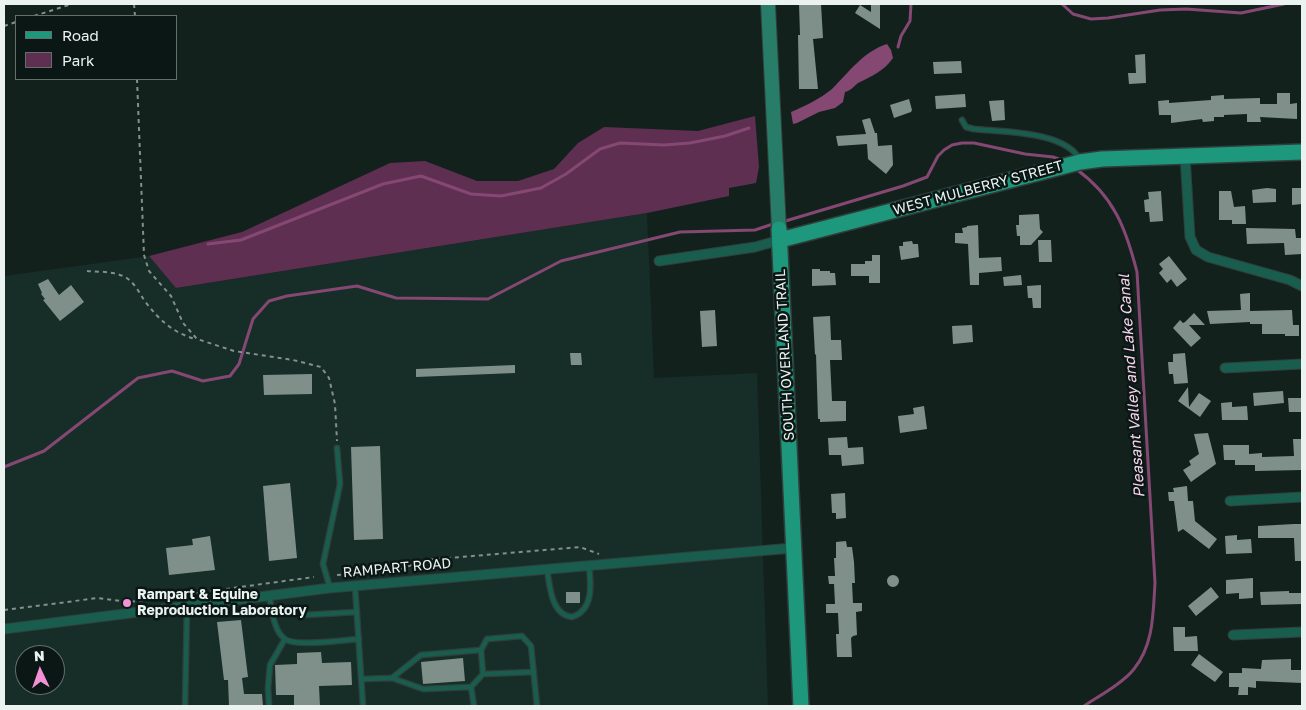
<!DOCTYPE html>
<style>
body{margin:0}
#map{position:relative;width:1306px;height:710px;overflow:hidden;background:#13211d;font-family:"Golos Text",sans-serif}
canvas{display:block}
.frame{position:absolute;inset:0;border:5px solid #eaf3f0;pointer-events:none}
.legend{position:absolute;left:15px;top:15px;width:162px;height:65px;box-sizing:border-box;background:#0a1714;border:1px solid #646f6c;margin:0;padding:6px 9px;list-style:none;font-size:15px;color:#eaf3f0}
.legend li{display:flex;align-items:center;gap:10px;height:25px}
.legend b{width:25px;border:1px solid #646f6c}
.north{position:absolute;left:15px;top:645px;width:50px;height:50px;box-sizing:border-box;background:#0a1714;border:1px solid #646f6c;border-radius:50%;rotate:357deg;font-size:14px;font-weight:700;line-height:20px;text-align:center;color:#eaf3f0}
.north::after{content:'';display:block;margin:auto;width:18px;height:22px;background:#f391d6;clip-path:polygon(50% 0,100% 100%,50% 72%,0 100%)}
</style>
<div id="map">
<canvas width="1306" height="710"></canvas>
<div class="frame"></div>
<ul class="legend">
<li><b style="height:6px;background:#1d987d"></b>Road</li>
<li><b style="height:14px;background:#5e2f51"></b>Park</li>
</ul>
<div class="north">N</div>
</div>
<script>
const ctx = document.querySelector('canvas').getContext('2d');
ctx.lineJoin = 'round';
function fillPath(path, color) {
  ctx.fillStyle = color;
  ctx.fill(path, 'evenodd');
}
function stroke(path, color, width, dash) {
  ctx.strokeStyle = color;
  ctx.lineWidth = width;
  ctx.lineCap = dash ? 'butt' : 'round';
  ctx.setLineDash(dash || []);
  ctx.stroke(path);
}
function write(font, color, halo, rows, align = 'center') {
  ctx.font = font + ' "Golos Text",sans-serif';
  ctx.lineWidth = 5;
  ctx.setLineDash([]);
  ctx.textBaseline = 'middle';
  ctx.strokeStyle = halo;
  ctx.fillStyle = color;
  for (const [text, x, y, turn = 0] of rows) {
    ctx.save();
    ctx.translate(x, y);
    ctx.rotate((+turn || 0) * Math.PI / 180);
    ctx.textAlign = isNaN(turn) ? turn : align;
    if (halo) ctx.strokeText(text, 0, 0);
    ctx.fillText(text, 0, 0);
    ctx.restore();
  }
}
fillPath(new Path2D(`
 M647,213L654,378L757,373L768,706H4V276L149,256L177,288ZM25,655H55V685H25Z`), '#172d27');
fillPath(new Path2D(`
 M755,116L759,167L756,183L729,188V196L647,213L176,288L149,256L242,232L390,163L425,161L477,181H518L554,169L578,143L604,127L698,131Z`), '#5e2f51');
fillPath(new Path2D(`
 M887,44L891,50L893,58C884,71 872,76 858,83C853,87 852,90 845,92L843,102L835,108L819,112L797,123L793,124L791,112C805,106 820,99 832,89C848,73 864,51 887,44Z`), '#854873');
stroke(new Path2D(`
 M1062,4L1073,14L1091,19L1108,18L1160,10L1186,9L1241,13L1284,4
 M898,47L901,36L910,21L911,4
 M1076,169C1114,196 1126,229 1137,272L1155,583C1153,613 1154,644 1134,669C1123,683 1099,696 1084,706
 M782,222L903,186L927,177L938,156L944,150L952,145L962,143H974L1025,154L1053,157L1065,161
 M208,244L241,240L383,184L421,176L471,194L501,196L541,188L566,174L600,149L620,143L664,145L690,143L725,136L749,128
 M4,467L44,451L138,378L172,371L203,381L230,376L239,364L253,319L269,301L287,296L357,286L396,298L488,299L561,261L680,232L755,230L776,223`), '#854873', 3);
fillPath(new Path2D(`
 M799,4H821L823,38L813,39L818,89H799L798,35H800Z
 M871,4H880V29L855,13L860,5L871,12Z
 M1145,54L1146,83L1129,84L1128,73H1136L1135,55Z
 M961,61L962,73L934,74L933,62Z
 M1277,93H1290V104L1297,103V119L1260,117L1261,122H1247V114L1224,115V117H1214V121L1203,122L1202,119L1171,123V115H1159L1158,101L1169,100V103L1211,100V96L1224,95V99L1260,98V104H1277Z
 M965,94L966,107L936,109L935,96Z
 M909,99L912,110L911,112L894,118L890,105Z
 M1004,100L1005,120L992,121L989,101Z
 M870,118L875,133H877L878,146L892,145L893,165L886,174L868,159L867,144L838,146L836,136L866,134L862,120Z
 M1267,188L1276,189V202L1253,203L1252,190Z
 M1292,188H1301L1302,204L1292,205Z
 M1161,191L1163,221L1150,222L1149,212H1145L1144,200L1149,199L1148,192Z
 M1219,191H1231L1234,207L1245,206L1246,224H1232V220H1219Z
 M1039,214L1040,229L1043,232L1031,245H1020V236H1017L1016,225H1019V215Z
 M978,225L979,258L1001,257L1002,271L979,273V285H970L968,244L955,243V233H963L962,228L967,227V226Z
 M1246,228L1295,229L1296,238H1302V254L1285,255L1284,243L1247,244Z
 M1038,240H1051L1052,262H1039Z
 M912,241L913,244H918L919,257L901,260L899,246H903V242Z
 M872,255H880V283H869V276H851V264H865V261H872Z
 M1169,256L1187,279L1177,287L1171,279L1167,283L1159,273L1163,269L1159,264Z
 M812,269H820V271H830V273H835L836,285L812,286Z
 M1021,275L1022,285L1004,286L1003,277Z
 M48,279L59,295L71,285L84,302L60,321L43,300L45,299L41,294L42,293L38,284Z
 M1041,285V308H1033L1032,298H1028L1027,286Z
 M1250,293V311L1292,310L1293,325H1299V336H1285V334H1262V324H1250V322L1210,324L1207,311L1241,310L1240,294Z
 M715,310L717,346L702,347L700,311Z
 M1194,313L1205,325H1189L1201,338L1191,347L1173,328L1180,320L1183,323L1185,322Z
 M830,316L831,340H841L842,360H830L832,401H846V421L820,422V419H818L816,354L815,355L813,317Z
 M972,325L973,342L953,344L952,326Z
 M570,353H581L582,365H571Z
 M1185,353L1188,383L1174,384L1173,374H1169L1168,362H1173V354Z
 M515,365V373L416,377V369Z
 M312,374V394L264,395L263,375Z
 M1188,387L1189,407L1199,393L1211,401L1200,417L1178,401Z
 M1283,391L1284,403L1254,406L1253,393Z
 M1288,398H1302V412H1289Z
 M1232,402V407L1247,406L1248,420H1222L1221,403Z
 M924,406L927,429L900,433L898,416L914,414L913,408Z
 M1208,433L1216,464L1191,482L1183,470L1191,465L1189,461L1199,454L1194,434Z
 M847,437L848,448L863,447L864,464L842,466L841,455H829L828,438Z
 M1293,439H1302V470L1255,471V465H1235V460H1224L1223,445H1249V454L1262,453V457L1294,456Z
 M380,446L383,539L354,540L351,447Z
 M290,483L297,558L269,561L263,486Z
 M1187,486L1188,501H1193L1195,521L1217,539L1209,549L1183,529L1178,532L1174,501H1169L1168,492H1174L1173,488Z
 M845,493L846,518L836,519V513H832L831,494Z
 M1294,524H1302V561H1295L1294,538H1258V526Z
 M1237,535V540L1251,539L1252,553L1226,554L1225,536Z
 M210,536L215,570L169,575L166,548L193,545L192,539Z
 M846,541L847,547H852L854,562L855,583H852L853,603H862V611L856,612L857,635L853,636L851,638L852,657H837L836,634H839L838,613H826V604H835L834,584H829L828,576H835L834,558H836V542Z
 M887 581a6 6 0 1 1 12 0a6 6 0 1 1-12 0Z
 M1253,578V598L1239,599V593L1226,594V580Z
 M1211,587L1219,597L1196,616L1188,606Z
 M1289,591V593H1302V604L1261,605L1260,592Z
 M566,592H580V603H566Z
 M241,620L248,677L242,678L244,694H262L263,706H229L228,680H224L217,622Z
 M1173,627H1185V637L1197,636L1198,651H1174Z
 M321,652L322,663L351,662L352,685L319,686L320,706H294V695H276L275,665L297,664V653Z
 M1199,654L1223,672L1215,682L1191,665Z
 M463,658L465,681L423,684L421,662Z
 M1291,659V670H1302V683L1256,681V688L1248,687V695H1238L1239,687H1229V673H1242V668L1261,669L1262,660Z`), '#7f908a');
const service = new Path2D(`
 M962,120L966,127L974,129C1002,132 1066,131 1080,160
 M547,570C550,586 551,615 572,617C594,610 591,584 589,565
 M355,586L363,706
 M330,588L323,564L340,484L337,448
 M269,595C272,608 273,631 285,639C294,647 345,640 359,639
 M304,615L357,612
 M481,650L487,639L522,636L531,646L537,706
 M483,674L534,672
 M362,679L392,678L421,655L481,650L483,674L471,687L423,689L392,678
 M471,687L474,706
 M185,706L187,607
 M269,706L268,688L270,665L285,639`);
const minor = new Path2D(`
 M1185,156L1190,237L1196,250L1208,257L1290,280L1302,286
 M659,261L755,247L780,240
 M1225,368L1302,364
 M1230,501L1302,497
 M4,629L330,588L793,548
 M1233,635L1302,632`);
const secondary = new Path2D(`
 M768,4L779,229`);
const primary = new Path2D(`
 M779,229L801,706
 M780,240L1080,162L1102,159L1302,152`);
stroke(service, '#313e3b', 7);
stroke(minor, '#313e3b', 11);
stroke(secondary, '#313e3b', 16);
stroke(primary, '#313e3b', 18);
stroke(new Path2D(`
 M134,4L135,16
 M34,16L72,4
 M4,26L16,22
 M137,79L144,255L149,271L171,296L183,323L197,339L234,351L293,360L321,367L329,378L335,404L337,441
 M87,271C99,272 113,271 125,277C134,282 139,292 144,300C159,320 172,332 195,339
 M337,575L398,570L425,560L569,548L580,547L599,554
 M4,610L98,598L130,602L314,577`), '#85908d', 2, [4, 4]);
stroke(service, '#185d4d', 4.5);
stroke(minor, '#185d4d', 9);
stroke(secondary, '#277d68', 14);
stroke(primary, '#1d987d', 15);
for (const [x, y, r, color] of [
 [127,603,5,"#f391d6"]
]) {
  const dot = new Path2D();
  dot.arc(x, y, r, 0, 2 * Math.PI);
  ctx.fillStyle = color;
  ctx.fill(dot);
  stroke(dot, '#0a1714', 2);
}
write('14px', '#eaf3f0', '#0a1714', [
 ["WEST MULBERRY STREET",978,188,-15],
 ["SOUTH OVERLAND TRAIL",785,355,-93],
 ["RAMPART ROAD",397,568,-5]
]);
write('bold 14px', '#eaf3f0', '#0a1714', [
 ["Rampart & Equine",137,595],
 ["Reproduction Laboratory",137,611]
], 'left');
write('italic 15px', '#f9d4ed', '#0a1714', [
 ["Pleasant Valley and Lake Canal",1132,386,-94]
]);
</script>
